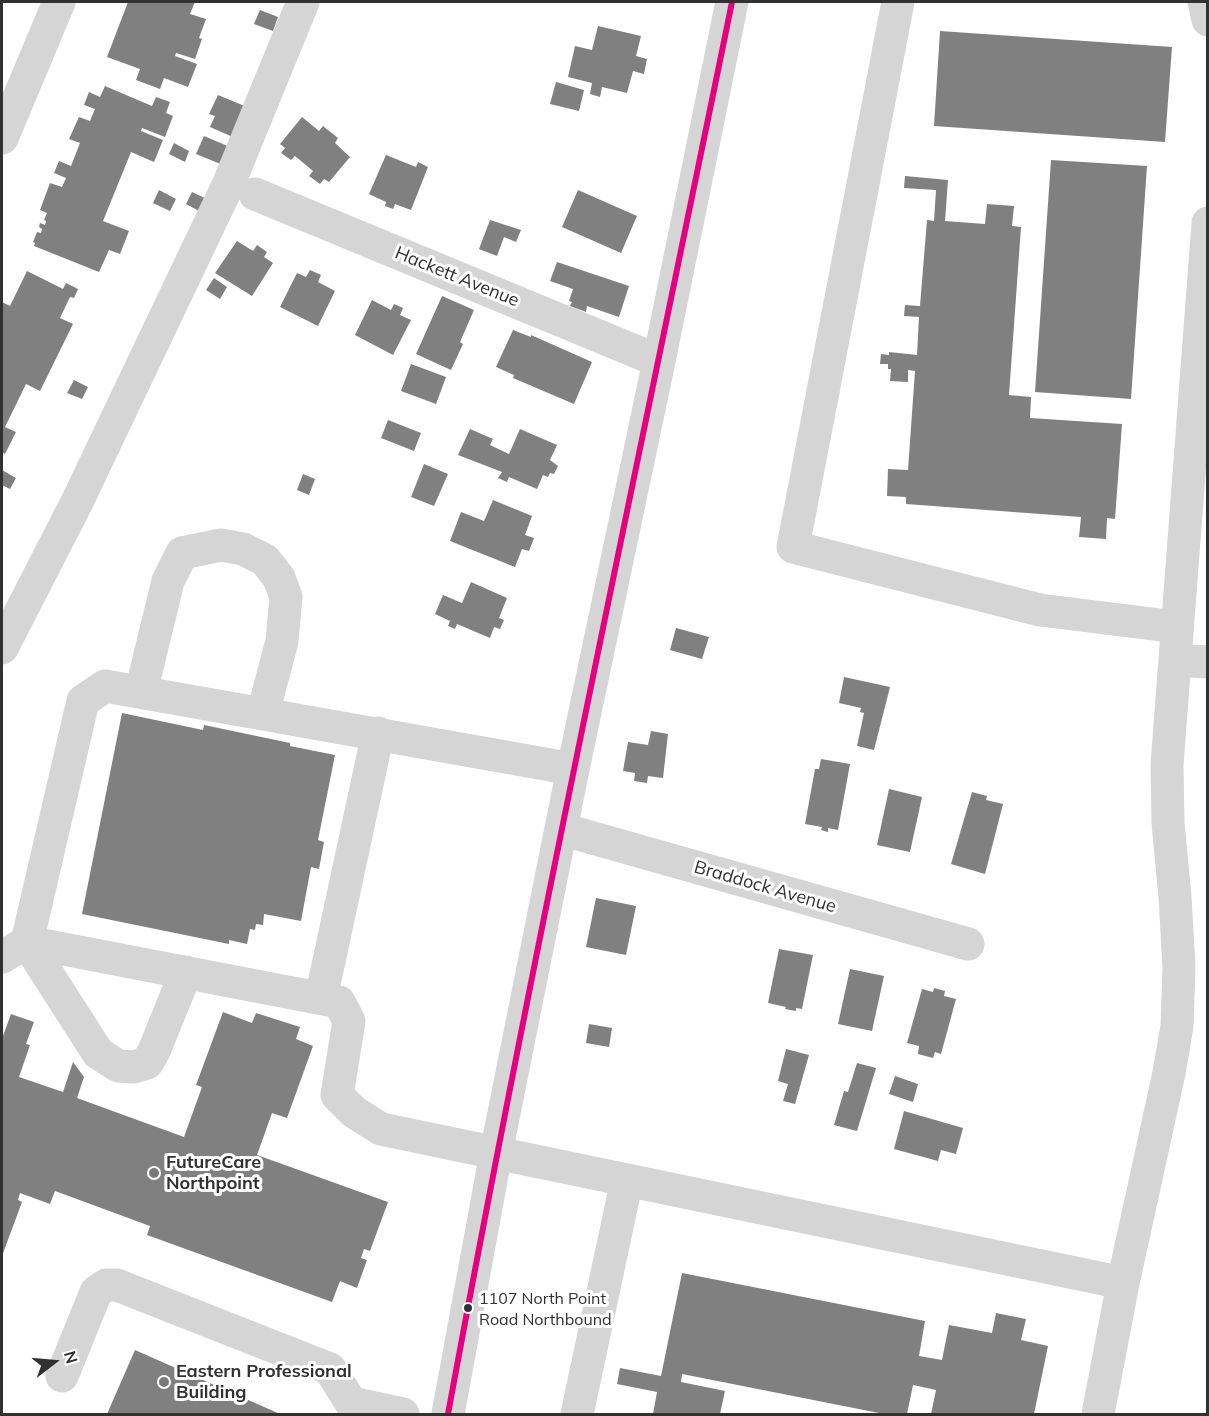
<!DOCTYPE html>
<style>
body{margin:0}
#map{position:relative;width:1209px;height:1416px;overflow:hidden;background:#fff;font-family:Mulish,sans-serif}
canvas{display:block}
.frame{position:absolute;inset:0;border:3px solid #313131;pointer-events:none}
.north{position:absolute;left:24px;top:1332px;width:60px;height:60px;-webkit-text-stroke:4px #fff;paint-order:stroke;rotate:74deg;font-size:16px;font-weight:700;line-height:24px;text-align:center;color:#313131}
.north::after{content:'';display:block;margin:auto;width:21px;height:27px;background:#313131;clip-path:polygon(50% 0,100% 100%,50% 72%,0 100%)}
</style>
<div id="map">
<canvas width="1209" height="1416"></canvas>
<div class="frame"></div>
<div class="north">N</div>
</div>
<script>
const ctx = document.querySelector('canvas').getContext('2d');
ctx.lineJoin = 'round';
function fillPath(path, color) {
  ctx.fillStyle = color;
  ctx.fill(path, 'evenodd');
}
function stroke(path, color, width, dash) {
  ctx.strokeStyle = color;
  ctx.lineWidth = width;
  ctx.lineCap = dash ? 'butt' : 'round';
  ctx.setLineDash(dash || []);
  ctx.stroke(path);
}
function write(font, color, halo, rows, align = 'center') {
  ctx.font = font + ' Mulish,sans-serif';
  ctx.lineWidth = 6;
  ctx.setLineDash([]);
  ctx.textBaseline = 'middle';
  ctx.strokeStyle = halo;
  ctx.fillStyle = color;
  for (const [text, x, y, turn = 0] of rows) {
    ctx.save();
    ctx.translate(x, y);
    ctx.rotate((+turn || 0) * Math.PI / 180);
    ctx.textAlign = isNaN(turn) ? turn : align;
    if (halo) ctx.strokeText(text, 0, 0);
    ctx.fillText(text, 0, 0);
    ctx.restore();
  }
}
fillPath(new Path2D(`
 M128,2L141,3L142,2H195L190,14L206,19L199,38L202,39L195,59L176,53L175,56L197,64L188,87L164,78L160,89L136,80L140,69L107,57Z
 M260,10L278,17L273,31L254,24Z
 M598,26L641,36L636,56L647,59L644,74L633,71L627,93L602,87L600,97L590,94L592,83L568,77L575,46L592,50Z
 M940,31L1172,47L1165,142L934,126Z
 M556,82L584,90L579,111L550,104Z
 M105,86L152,106L156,97L170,102L166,113L173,116L165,137L142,128L141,131L163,140L154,162L131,152L103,221L129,231L120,254L109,250L99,272L34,246L35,243L33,242L37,232L41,233L42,229L39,227L40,223L45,225L46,221L44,220L47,213L40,210L50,183L62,187L66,178L54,173L59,161L71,166L80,143L69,139L79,117L90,121L95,109L84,105L89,92L100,97Z
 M218,95L247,107L235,138L210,127L215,116L209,114Z
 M302,117L319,131L323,126L338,138L335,143L350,157L329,182L324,179L320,184L309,176L313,171L295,156L291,160L281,153L285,148L280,144Z
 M204,136L230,147L223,165L196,154Z
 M174,143L189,151L185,162L169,154Z
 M386,155L416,167L418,162L428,167L411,210L395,204L393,209L385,206L386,202L369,194Z
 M1051,160L1147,166L1131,399L1035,392Z
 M905,176L948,180L945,221L985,224L987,204L1014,206L1012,226L1021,227L1009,395L1031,397L1030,418L1122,424L1115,519L1107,518L1106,539L1079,537L1081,517L906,504V497L887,496L888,469L908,470L915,371L908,370V382L890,381L891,369H888V364H880L881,354L889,355V352L917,355L919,317L904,316L905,305L920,306L927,220L934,221L936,190L904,188Z
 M159,190L176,199L170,211L153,203Z
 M578,190L637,216L621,253L562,227Z
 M192,192L207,199L201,212L186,204Z
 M490,220L521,230L516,242L504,237L497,256L479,249Z
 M237,241L253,251L257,245L267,252L264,257L273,263L252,296L215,273Z
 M557,262L629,286L619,317L587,306L586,312L570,306L572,302L569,301L573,289L550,281Z
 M310,270L321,275L318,282L335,291L318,326L280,307L297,273L306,277Z
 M27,271L63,289L66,283L78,289L74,298L70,297L60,318L73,324L40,391L26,384L5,427L16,432L5,454L2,452V302L10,306Z
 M214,278L227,287L220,299L206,290Z
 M442,296L474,310L460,342L463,344L451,370L416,354Z
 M372,300L391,310L394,304L403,308L400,315L411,320L393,355L355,335Z
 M513,330L531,337V335L592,362L574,404L513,378L514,375L496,367Z
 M411,364L446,377L436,404L401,391Z
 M74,380L88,387L82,399L67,393Z
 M388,420L421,433L414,451L381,438Z
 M470,429L493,439L490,445L509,454L520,429L557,445L550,460L558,466L554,474L550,473L548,477L543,475L537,489L509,477L507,482L498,478L502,472L458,455Z
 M424,464L448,474L434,506L411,497Z
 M2,470L16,478L10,489L2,485Z
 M303,474L315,479L309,495L297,490Z
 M493,500L532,516L525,535L534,538L529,551L522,549L515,567L450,541L461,512L484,521Z
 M471,582L507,598L499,618L504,620L500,629L494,627L490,638L457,624L455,629L448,626L450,621L435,614L443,595L462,603Z
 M676,628L709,637L702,659L670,650Z
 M844,677L890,687L874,750L857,746L864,713L860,712L861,708L839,703Z
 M122,713L203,730L204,725L290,743V746L335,755L318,840L324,842L319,869L311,867L301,921L264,914L263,925L256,924L255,930L250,929L247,944L229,940V944L82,914Z
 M651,731L668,734L663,778L648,776L647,783L634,781L635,773L623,771L628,742L648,745Z
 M821,759L850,764L838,830L828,828V832L821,830L822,827L805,824L815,769H819Z
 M889,789L922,797L910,852L877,845Z
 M972,792L987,796L986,800L1003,804L985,874L951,864Z
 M596,898L636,906L626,955L586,947Z
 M779,949L813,955L802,1009L796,1008V1011L785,1009L786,1007L768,1003Z
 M850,969L884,976L872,1031L838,1024Z
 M934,988L945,991L944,996L956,999L941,1054L935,1052L933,1058L918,1054L919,1046L907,1043L922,989L933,992Z
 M223,1012L252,1023L256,1013L300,1027L296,1039L313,1046L287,1118L272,1113L257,1155L388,1202L370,1251L364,1249L361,1258L367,1260L357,1288L340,1281L332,1302L147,1235L150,1226L55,1191L50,1204L20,1193L18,1200L22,1202L2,1256V1035L3,1036L11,1014L34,1022L26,1044L30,1045L19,1077L63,1092L73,1062L84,1077L77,1098L184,1137L202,1087L196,1085Z
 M589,1024L612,1028L609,1047L586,1043Z
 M786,1049L809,1055L795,1104L783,1101L788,1084L778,1081Z
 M857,1063L876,1068L857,1131L834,1125L844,1091L848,1092Z
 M895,1076L918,1084L913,1102L889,1094Z
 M904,1111L963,1128L956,1154L941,1150L938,1161L894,1149Z
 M682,1273L925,1321L919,1356L942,1360L949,1325L992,1333L996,1313L1026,1319L1021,1340L1048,1346L1034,1414H931L936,1390L913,1385L907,1414H884L682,1374L681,1382L725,1391L720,1414H653L657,1392L617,1384L620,1368L661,1376Z
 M135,1350L280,1414H107Z`), '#808080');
stroke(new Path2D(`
 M898,2L793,547L1040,610L1177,627
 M1204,2L1208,20
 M2,138L59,2
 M255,194L659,361
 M2,648L77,502L229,183L303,2
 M1175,660L1208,662
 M141,692L168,581L182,553L221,545L243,549L265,560L279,578L286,597L282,641L263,713
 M561,829L968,944
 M2,957L27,942L339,1002L349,1021L337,1095L354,1112L381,1129L1123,1283
 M186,972L154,1051L147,1063L134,1067L118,1066L98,1053L27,942L83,701L105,686L573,769
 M321,998L378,733
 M62,1376L96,1292L106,1285H117L330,1369L351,1403L403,1414
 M448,1414L496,1153L573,769L659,361L732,2
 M577,1414L627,1180
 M1098,1414L1123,1283L1169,1073L1177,1026L1179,967L1175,897L1168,823L1167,765L1208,223`), '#d5d5d5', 33);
stroke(new Path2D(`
 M448,1414C535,942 636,473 732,2`), '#e5007d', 6);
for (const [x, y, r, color] of [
 [154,1173,6,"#797979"],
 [468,1308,5,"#313131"],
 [164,1382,6,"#797979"]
]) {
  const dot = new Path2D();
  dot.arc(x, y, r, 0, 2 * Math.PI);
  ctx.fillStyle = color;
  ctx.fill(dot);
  stroke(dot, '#fff', 2);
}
write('16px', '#313131', '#fff', [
 ["1107 North Point",479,1299],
 ["Road Northbound",479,1320]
], 'left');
write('18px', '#313131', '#fff', [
 ["Hackett Avenue",457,277,22],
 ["Braddock Avenue",765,887,16]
]);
write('bold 18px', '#313131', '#fff', [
 ["FutureCare",166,1163],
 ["Northpoint",166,1184],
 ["Eastern Professional",176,1372],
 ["Building",176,1393]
], 'left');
</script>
